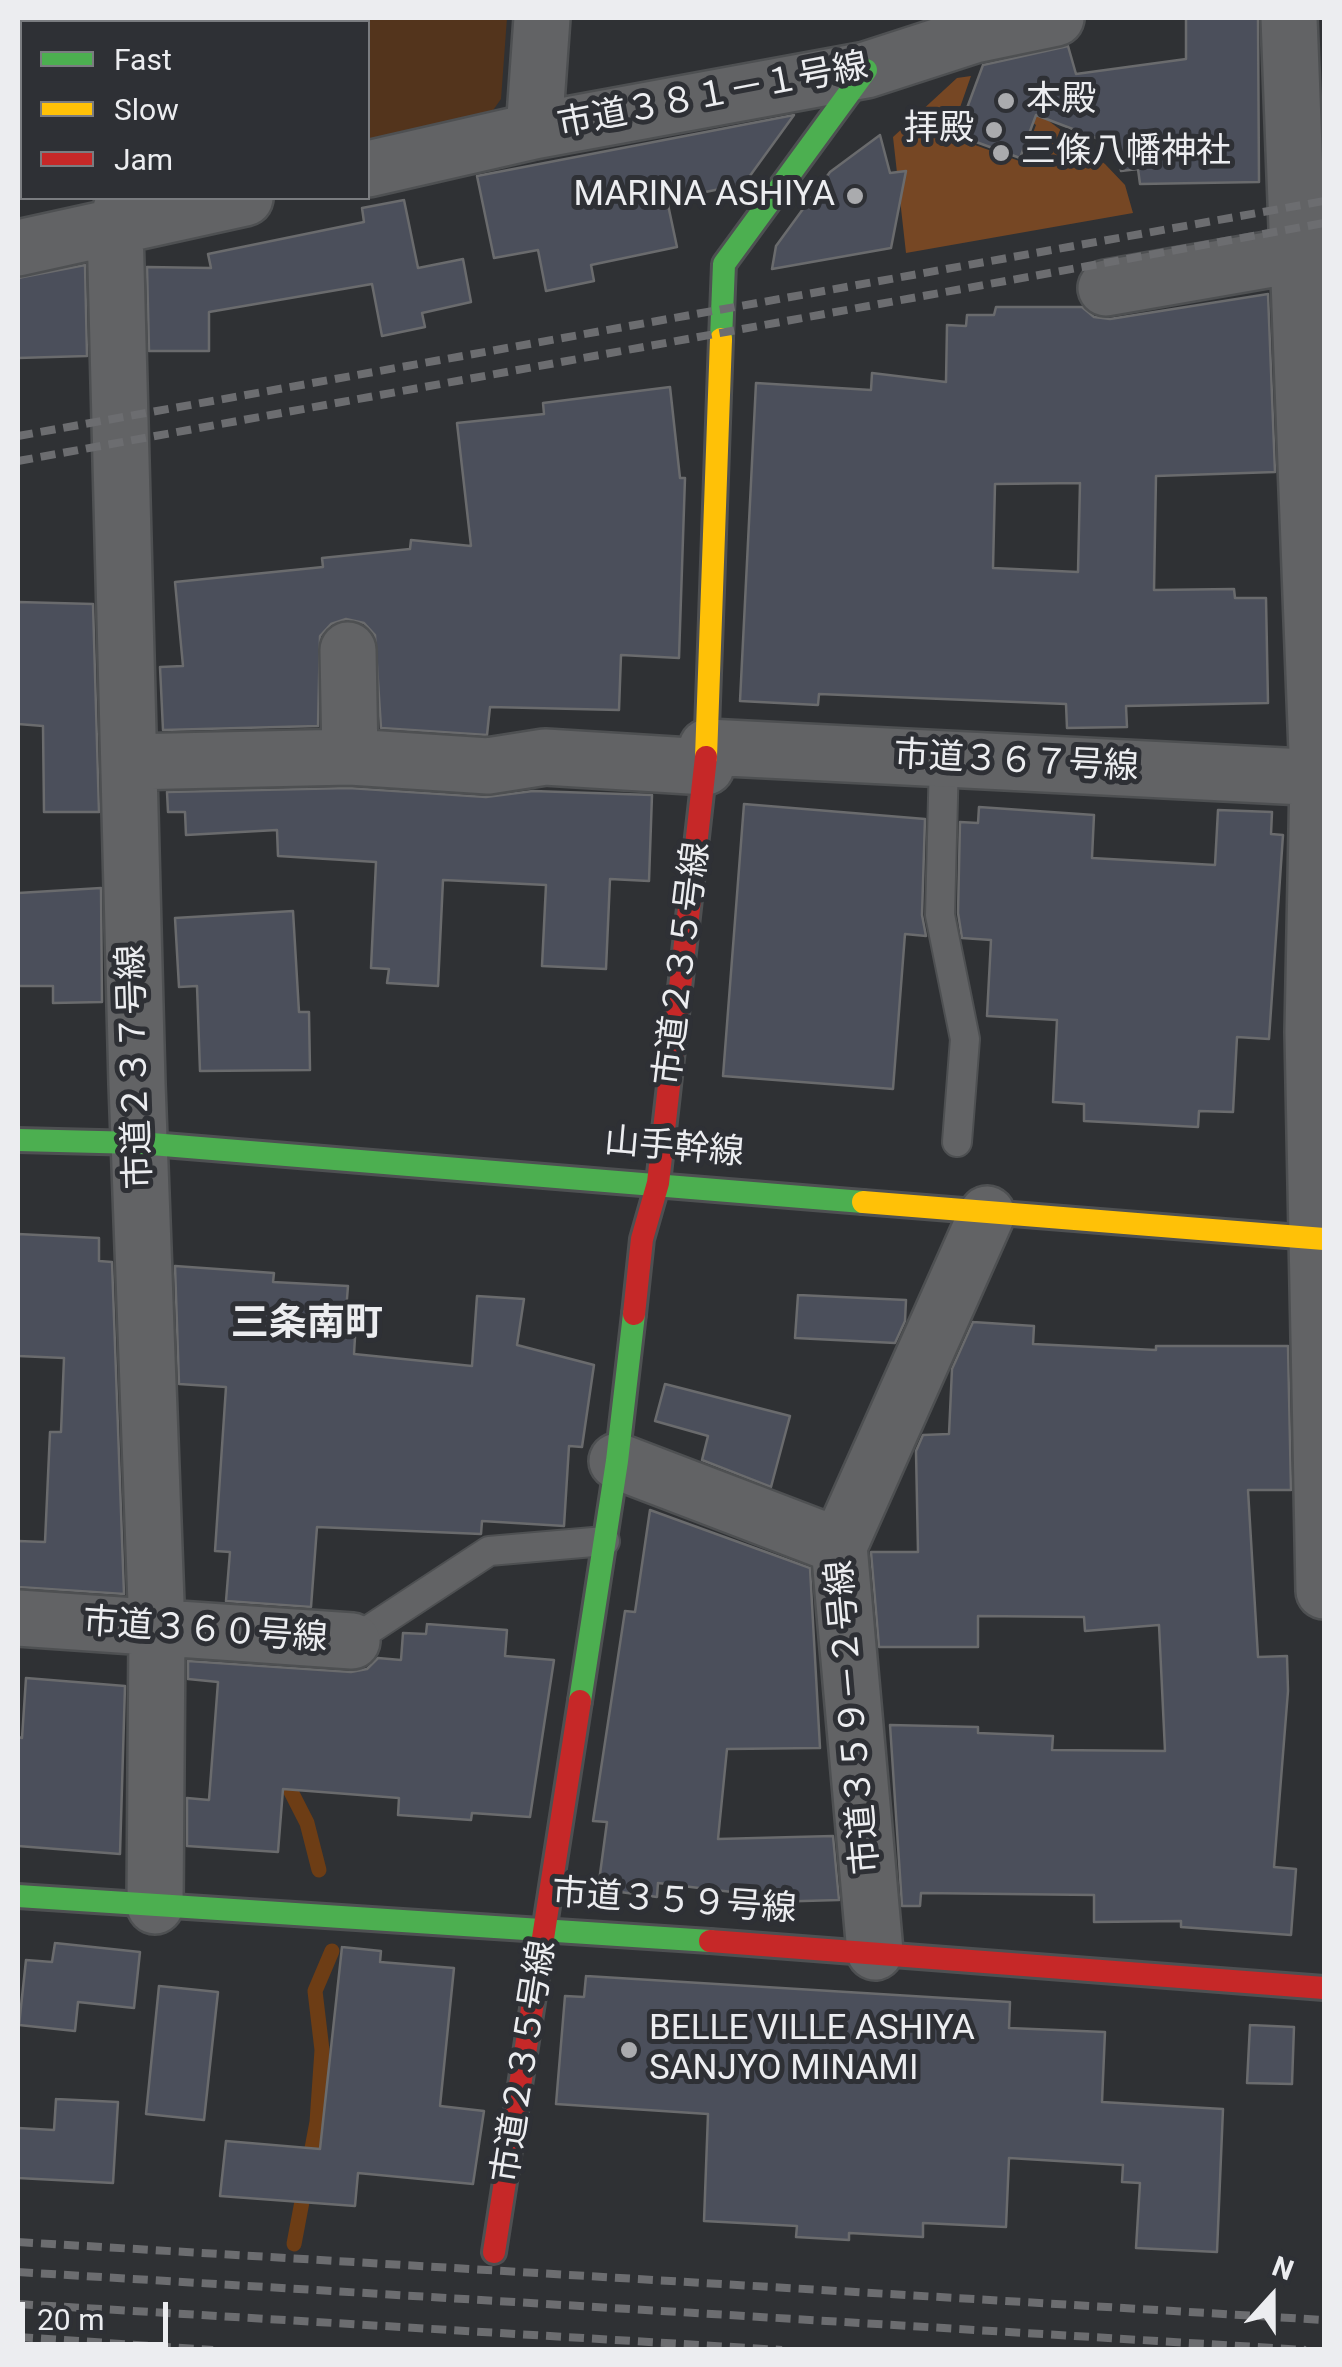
<!DOCTYPE html>
<html>
<head>
<meta charset="utf-8">
<style>
  body { margin:0 }
  #map { position:relative; width:1342px; height:2367px; overflow:hidden; background:#2f3134; font-family:Roboto,sans-serif }
  canvas { display:block }
  .frame { position:absolute; inset:0; border:20px solid #ecedf0; pointer-events:none }
  .legend { position:absolute; left:20px; top:20px; width:350px; height:180px; box-sizing:border-box; background:#2e3035; border:2px solid #7a7c80; margin:0; padding:12px 18px; list-style:none; font-size:30px; color:#ecedf0 }
  .legend li { display:flex; align-items:center; gap:20px; height:50px }
  .legend b { width:50px; border:2px solid #7a7c80 }
  .north { position:absolute; left:1222px; top:2247px; width:100px; height:100px; -webkit-text-stroke:8px #2e3035; paint-order:stroke; rotate:21deg; font-size:28px; font-weight:700; line-height:40px; text-align:center; color:#ecedf0 }
  .north::after { content:''; display:block; margin:auto; width:35px; height:45px; background:#ecedf0; clip-path:polygon(50% 0,100% 100%,50% 72%,0 100%) }
  .scale { position:absolute; left:20px; top:2302px; width:148px; height:45px; box-sizing:border-box; border:5px solid #ecedf0; border-top:0; padding-left:12px; font-size:30px; line-height:35px; white-space:nowrap; color:#ecedf0; -webkit-text-stroke:8px #2e3035; paint-order:stroke }
</style>
</head>
<body>
<div id="map">
<canvas width="1342" height="2367"></canvas>
<div class="frame"></div>
<ul class="legend">
<li><b style="height:12px;background:#4caf50"></b>Fast</li>
<li><b style="height:12px;background:#ffc107"></b>Slow</li>
<li><b style="height:12px;background:#c62828"></b>Jam</li>
</ul>
<div class="north">N</div>
<div class="scale">20 m</div>
</div>
<script>
const context = document.querySelector('canvas').getContext('2d');
context.lineJoin = 'round';
function paint(path, color) { context.fillStyle = color; context.fill(path, 'evenodd'); }
const poly = rows => new Path2D(rows.map(r => 'M' + r).join(''));
function strokePath(path, color, width, dash) { context.strokeStyle = color; context.lineWidth = width; context.lineCap = dash ? 'butt' : 'round'; context.setLineDash(dash || []); context.stroke(path); }
function label(font, color, halo, rows, align = 'center') {
  context.font = font + ' Roboto,"Noto Sans JP",sans-serif'; context.lineWidth = 10; context.setLineDash([]); context.textBaseline = 'middle'; context.strokeStyle = halo; context.fillStyle = color; for (const [text, x, y, turn = 0] of rows) {
    context.save(); context.translate(x, y); context.rotate((+turn || 0) * Math.PI / 180); context.textAlign = isNaN(turn) ? turn : align; if (halo) context.strokeText(text, 0, 0); context.fillText(text, 0, 0); context.restore();
  }
}
paint(poly([
  [129,18,507,18,501,99,486,120,368,148,368,22,129,22]
]), '#53341c');
paint(poly([
  [971,76,950,136,1022,162,1036,125,1024,116,1028,105,1105,164,1125,185,1133,213,906,253,893,137,957,78]
]), '#764724');
strokePath(poly([
  [282,1774,307,1823,319,1870],
  [294,2244,317,2122,322,2050,315,1991,332,1951]
]), '#6d3d15', 15);
const building = poly([
  [1186,18,1258,18,1259,182,1140,184,1138,169,1121,171,1117,146,1036,115,1020,158,957,135,983,65,1068,46,1076,74,1186,59,1186,18],
  [794,115,744,184,667,200,677,247,591,265,594,281,546,291,538,250,494,258,477,176,794,115],
  [880,135,890,173,906,171,891,248,772,269,776,246,830,172,880,135],
  [404,200,418,268,463,259,471,302,422,313,425,327,382,336,372,284,209,312,209,351,149,351,147,267,211,268,208,254,364,222,362,208,404,200],
  [85,265,87,356,18,358,18,278,85,265],
  [1268,294,1275,472,1156,476,1154,590,1234,589,1235,598,1266,598,1268,703,1126,706,1127,727,1067,728,1066,704,819,694,818,705,740,701,756,383,871,390,872,373,946,382,947,325,966,326,967,315,994,315,996,307,1082,307,1094,317,1110,319,1268,294],
  [1080,483,1078,572,993,568,995,484,1080,483],
  [670,387,680,478,685,478,679,658,621,655,619,710,490,707,487,735,381,728,375,635,364,623,346,619,331,624,320,636,318,726,163,730,160,667,183,666,175,582,323,567,322,558,410,549,411,540,471,546,457,423,544,414,543,403,670,387],
  [18,602,93,604,99,812,44,812,43,726,18,724,18,602],
  [349,788,486,797,533,791,652,795,649,881,610,879,606,969,542,966,546,885,443,880,438,986,387,983,389,969,371,968,376,862,278,856,277,830,186,835,185,812,168,812,167,792,349,788],
  [744,804,925,819,922,915,926,936,905,934,893,1089,723,1076,744,804],
  [979,807,1094,815,1092,858,1215,865,1218,810,1272,812,1271,834,1283,835,1269,1039,1237,1037,1233,1112,1199,1111,1198,1127,1084,1121,1084,1104,1053,1102,1057,1020,987,1016,991,940,962,938,958,913,960,822,978,823,979,807],
  [101,888,102,1002,53,1003,53,986,18,986,18,893,101,888],
  [293,911,299,1012,309,1012,310,1070,200,1071,197,986,179,987,175,918,293,911],
  [18,1234,99,1238,99,1261,112,1262,124,1594,18,1587,18,1541,45,1542,50,1432,61,1432,64,1358,18,1356,18,1234],
  [175,1266,274,1273,273,1282,348,1286,344,1336,355,1337,354,1354,472,1366,477,1296,524,1299,517,1345,594,1365,582,1447,569,1446,564,1526,482,1521,481,1534,317,1527,311,1607,226,1601,230,1552,215,1551,226,1387,179,1384,175,1266],
  [798,1295,906,1300,905,1321,895,1343,795,1338,798,1295],
  [973,1322,1034,1326,1033,1344,1156,1350,1156,1346,1288,1346,1291,1490,1248,1490,1258,1657,1287,1656,1288,1691,1274,1867,1296,1869,1291,1935,1181,1927,1181,1921,1094,1922,1094,1895,921,1893,920,1906,902,1906,890,1725,978,1727,978,1733,1053,1736,1052,1750,1165,1751,1159,1625,1085,1631,1084,1617,978,1616,978,1647,879,1647,871,1552,918,1552,916,1451,923,1435,949,1434,952,1369,973,1322],
  [665,1384,790,1416,771,1487,702,1460,708,1436,655,1421,665,1384],
  [650,1510,810,1568,820,1748,727,1749,718,1839,833,1836,839,1900,733,1903,732,1892,658,1883,657,1897,598,1889,607,1822,593,1821,625,1611,635,1612,650,1510],
  [427,1624,507,1630,505,1656,554,1660,530,1817,472,1813,471,1820,398,1815,399,1798,283,1789,278,1852,187,1846,187,1798,209,1800,218,1682,188,1679,188,1661,351,1672,367,1669,378,1658,401,1660,403,1633,426,1634,427,1624],
  [26,1678,125,1686,120,1854,18,1846,18,1737,22,1738,26,1678],
  [55,1943,140,1952,134,2008,78,2002,75,2031,19,2025,26,1960,52,1962,55,1943],
  [342,1947,381,1951,380,1962,454,1968,440,2106,484,2111,473,2184,358,2173,355,2206,220,2196,226,2141,320,2149,342,1947],
  [586,1976,1010,2002,1009,2028,1105,2032,1102,2102,1223,2109,1217,2252,1136,2248,1140,2183,1122,2182,1123,2165,1009,2158,1006,2227,923,2223,923,2237,849,2233,849,2240,796,2237,797,2226,704,2221,708,2114,556,2104,565,1996,584,1997,586,1976],
  [159,1986,218,1992,204,2120,146,2114,159,1986],
  [1250,2025,1294,2027,1292,2084,1247,2083,1250,2025],
  [56,2099,118,2102,113,2183,18,2178,18,2128,54,2130,56,2099]
]);
paint(building, '#4b4f5b');
strokePath(building, '#6a6b6d', 2.5);
const lane = poly([
  [944,759,940,915,965,1039,957,1142],
  [352,1641,489,1551,605,1541]
]);
const street = poly([
  [117,18,117,22],
  [1289,18,1318,778,1313,1032,1324,1591],
  [534,131,542,18],
  [368,169,534,131,866,70,974,35,1056,18],
  [125,198,115,227,137,1084,157,1630,155,1906],
  [18,248,245,198],
  [1106,288,1324,250],
  [348,650,350,757],
  [707,747,1324,778],
  [129,762,350,757,488,766,545,757,706,767],
  [617,1461,839,1546],
  [18,1618,352,1641],
  [875,1952,839,1546,987,1214]
]);
const fast = poly([
  [721,339,724,264,866,70],
  [18,1140,139,1143,863,1202],
  [580,1701,617,1461,634,1314],
  [18,1896,710,1941]
]);
const slow = poly([
  [706,757,721,339],
  [863,1202,1324,1239]
]);
const jam = poly([
  [634,1314,642,1239,658,1183,706,757],
  [710,1941,1324,1988],
  [494,2252,580,1701]
]);
strokePath(lane, '#4e5052', 32);
strokePath(street, '#4e5052', 60);
strokePath(fast, '#4e5052', 28);
strokePath(slow, '#4e5052', 28);
strokePath(jam, '#4e5052', 28);
strokePath(lane, '#626365', 28);
strokePath(street, '#626365', 55);
strokePath(fast, '#4caf50', 22);
strokePath(slow, '#ffc107', 22);
strokePath(jam, '#c62828', 22);
strokePath(poly([
  [18,436,1324,201],
  [18,461,1324,223],
  [18,2242,1324,2320],
  [18,2272,1306,2350],
  [18,2304,782,2350],
  [18,2337,213,2350]
]), '#6c6d70', 8, [15, 8]);
for (const [x, y, r, color] of [
  [1006,101,10,"#aaabae"],
  [994,130,10,"#aaabae"],
  [1001,153,10,"#aaabae"],
  [855,196,10,"#aaabae"],
  [629,2050,10,"#aaabae"]
]) { const dot = new Path2D(); dot.arc(x, y, r, 0, 2 * Math.PI); context.fillStyle = color; context.fill(dot); strokePath(dot, '#2e3035', 4); }
label('35px', '#ecedf0', '#2e3035', [
  ["市道３８１－１号線",713,97,-11],
  ["市道３６７号線",1016,763,3],
  ["市道２３５号線",684,964,-83],
  ["市道２３７号線",137,1067,-92],
  ["山手幹線",674,1149,5],
  ["市道３６０号線",205,1632,4],
  ["市道３５９－２号線",855,1717,-95],
  ["市道３５９号線",674,1903,4],
  ["市道２３５号線",526,2062,-81]
]);
label('35px', '#ecedf0', '#2e3035', [
  ["本殿",1026,101],
  ["拝殿",974,130,"right"],
  ["三條八幡神社",1021,153],
  ["MARINA ASHIYA",835,196,"right"],
  ["BELLE VILLE ASHIYA",649,2030],
  ["SANJYO MINAMI",649,2070]
], 'left');
label('bold 38px', '#ecedf0', '#2e3035', [
  ["三条南町",307,1325]
]);
</script>
</body>
</html>
